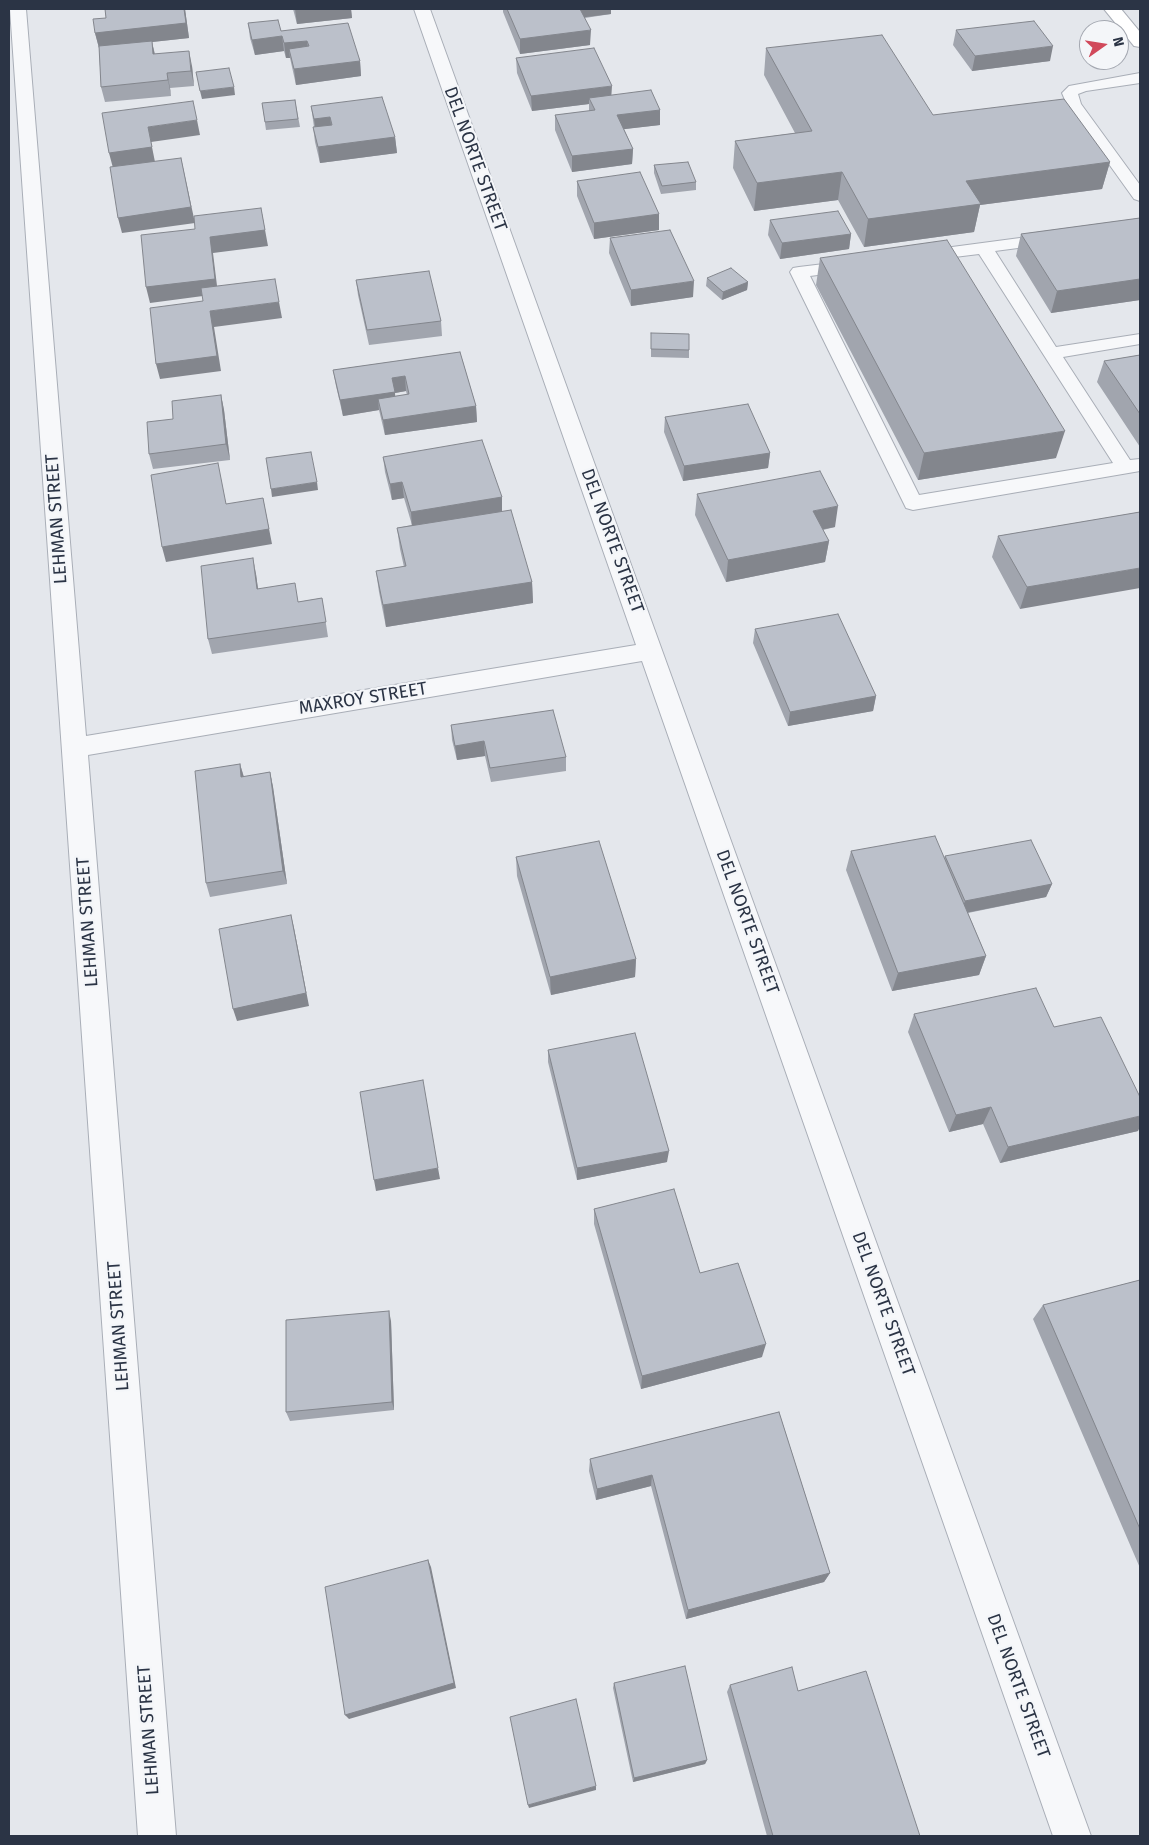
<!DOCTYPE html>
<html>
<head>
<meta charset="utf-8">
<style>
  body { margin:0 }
  #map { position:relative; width:1149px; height:1845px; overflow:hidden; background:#e4e7ec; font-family:"Fira Sans",sans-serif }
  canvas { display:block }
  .frame { position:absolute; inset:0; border:10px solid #2b3445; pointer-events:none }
  .north { position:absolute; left:1079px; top:20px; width:50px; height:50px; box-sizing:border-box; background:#f4f6f9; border:1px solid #a4a8b1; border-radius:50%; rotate:77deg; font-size:14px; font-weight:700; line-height:20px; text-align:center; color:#2b3445 }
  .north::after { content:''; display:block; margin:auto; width:18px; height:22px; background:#d1495b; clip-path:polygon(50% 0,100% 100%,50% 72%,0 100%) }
</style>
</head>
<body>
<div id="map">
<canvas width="1149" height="1845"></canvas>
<div class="frame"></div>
<div class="north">N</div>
</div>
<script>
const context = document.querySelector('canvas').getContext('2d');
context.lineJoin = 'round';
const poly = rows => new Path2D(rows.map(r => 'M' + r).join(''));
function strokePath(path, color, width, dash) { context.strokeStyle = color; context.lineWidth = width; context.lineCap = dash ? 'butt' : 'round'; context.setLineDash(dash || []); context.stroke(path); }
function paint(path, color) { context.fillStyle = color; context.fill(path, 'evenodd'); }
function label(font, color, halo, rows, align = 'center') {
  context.font = font + ' "Fira Sans",sans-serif'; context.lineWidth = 4.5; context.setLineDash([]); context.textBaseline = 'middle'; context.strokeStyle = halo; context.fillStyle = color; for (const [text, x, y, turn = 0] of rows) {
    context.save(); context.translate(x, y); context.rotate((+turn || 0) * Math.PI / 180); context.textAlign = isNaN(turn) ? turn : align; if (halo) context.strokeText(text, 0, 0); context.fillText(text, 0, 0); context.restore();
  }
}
const lane = poly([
  [1140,73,1140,83,1086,91,1078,94,1081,104,1140,185,1140,201,1134,199,1068,107,1062,93,1069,86,1140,73],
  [1050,234,1056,235,1058,239,1056,243,995,251,1056,347,1140,334,1140,344,1063,357,1130,460,1140,459,1140,471,913,510,906,508,790,272,793,268,799,267,849,261,855,262,858,266,855,270,849,271,810,276,919,495,1113,463,979,254,922,261,916,260,913,256,916,252,922,251,1050,234]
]);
const street = poly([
  [10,9,26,9,86,736,636,645,414,9,430,9,1091,1836,1053,1836,642,661,88,755,176,1836,138,1836,10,9]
]);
const secondary = poly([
  [1104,9,1121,9,1140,32,1140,47,1134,46,1104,9]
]);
strokePath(lane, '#a9aeb7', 2);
strokePath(street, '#a9aeb7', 2);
strokePath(secondary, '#a9aeb7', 2);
paint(lane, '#f7f8fa');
paint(street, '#f7f8fa');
paint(secondary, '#fff');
paint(poly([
  [105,9,185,9,189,38,152,42,155,54,192,66,194,86,170,88,171,96,105,102,101,87,99,48,95,33,106,18],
  [293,9,351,9,352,18,297,24],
  [503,9,611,9,611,14,585,18,590,45,520,54,503,12],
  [248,23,281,31,360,61,361,76,296,85,290,58,286,58,284,51,255,55,250,38],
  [956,30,1050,61,972,71,953,45],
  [766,48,933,115,1110,162,1102,189,980,205,974,232,864,247,838,200,754,211,733,168,735,141,795,133,764,75],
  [516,58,611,95,660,110,660,125,624,129,633,149,632,164,572,172,555,130,555,115,589,111,589,104,532,111,517,73],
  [295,100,300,127,266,130,262,103],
  [311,106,395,137,397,153,320,163,315,142,313,127,314,127],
  [654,165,696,182,696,190,661,194,654,173],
  [577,181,659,214,659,230,594,239,577,196],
  [1140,218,1140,300,1051,313,1016,256,1021,234],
  [770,220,851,234,849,249,780,259,768,235],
  [610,238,693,297,631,306,609,253],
  [820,258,1056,458,918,480,816,285],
  [707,278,748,282,747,290,722,300,706,286],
  [356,280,441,321,442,336,369,345,358,295],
  [651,333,689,350,689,358,651,357],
  [460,352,476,406,477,422,385,435,379,410,343,416,336,386,333,370],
  [406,391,407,395,395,396,395,393],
  [1140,355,1140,447,1097,382,1104,361],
  [221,395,224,410,230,460,153,469,149,454,173,419],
  [665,417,770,453,768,468,683,481,664,432],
  [383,457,502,497,502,511,532,582,533,603,386,627,379,592,376,571,404,567,400,549,397,528,412,525,404,498,392,500,385,472],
  [697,494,835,527,823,530,829,541,825,562,726,582,695,515],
  [1140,512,1020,609,992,557,998,536],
  [256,574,258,589,298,602,322,598,328,637,212,654,208,639],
  [755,629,876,696,873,711,788,726,753,643],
  [451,725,566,757,566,771,491,782,485,756,457,760,452,740],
  [240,764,244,777,270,772,273,787,287,884,210,897,206,883],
  [851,851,944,858,945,856,1052,884,1046,897,968,913,986,956,979,975,892,991,846,870],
  [516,857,636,959,635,977,551,995,517,876],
  [914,1014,1054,1027,1138,1131,1000,1163,983,1124,949,1132,908,1032],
  [548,1050,667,1162,577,1180,548,1062],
  [594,1209,700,1273,762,1357,641,1389,594,1224],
  [1140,1280,1140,1568,1033,1319,1043,1305],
  [391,1321,394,1410,290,1421,286,1412],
  [779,1412,830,1573,824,1582,686,1619,651,1486,596,1500,589,1471,590,1459],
  [614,1683,707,1760,705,1764,633,1782,613,1688],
  [730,1685,920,1836,767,1836,727,1692]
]), '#a1a5ae');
paint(poly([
  [185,9,189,38,152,42,155,56,153,54,152,42,99,48,95,33],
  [295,9,351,9,352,18,297,24],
  [578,9,611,9,611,14,578,18],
  [591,30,590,45,520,54,520,39],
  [282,36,284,51,255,55,252,40],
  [307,41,309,56,289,49,290,58,286,58,284,43],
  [1053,46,1050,61,972,71,975,56],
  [189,51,192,66,194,86,191,71],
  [360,61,361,76,296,85,294,69],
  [167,73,170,88,171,96,168,80],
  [612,86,611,101,589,98,589,104,532,111,531,96],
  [234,87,235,95,202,99,200,91],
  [660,110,660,125,617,130,617,115],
  [330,117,332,132,316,134,314,119],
  [197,120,200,135,151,142,155,162,113,168,109,153,148,127],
  [395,137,397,153,320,163,318,147],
  [633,149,632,164,572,172,572,156],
  [181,158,195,223,122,233,118,218],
  [1110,162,1102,189,980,205,974,232,864,247,868,219,966,181],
  [842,172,838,200,754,211,757,183],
  [261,208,268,246,213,253,218,294,150,303,146,287,210,237],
  [659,214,659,230,594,239,594,223],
  [851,234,849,249,780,259,782,243],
  [1140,279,1140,300,1051,313,1057,291],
  [694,281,693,297,631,306,631,290],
  [748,282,747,290,722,300,723,292],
  [279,302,282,318,214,327,221,371,160,379,156,364,210,311],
  [405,376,406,391,395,393,396,408,378,399,379,410,343,416,340,400,392,378],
  [221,395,224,410,230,460,226,444],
  [476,406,477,422,385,435,383,420],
  [1065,431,1056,458,918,480,924,453],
  [770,453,768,468,683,481,684,466],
  [317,482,318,490,272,497,271,489],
  [402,482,404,498,392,500,390,484],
  [502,497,502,512,412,528,411,512],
  [263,498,272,544,166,562,162,547],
  [838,506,835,527,809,532,813,511],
  [829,541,825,562,726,582,728,560],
  [253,558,256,574,260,604,257,589],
  [1140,568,1140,588,1020,609,1027,587],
  [532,582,533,603,386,627,383,605],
  [876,696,873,711,788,726,790,712],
  [484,741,485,756,457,760,455,746],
  [240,764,244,778,241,777],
  [270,772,273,787,287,884,283,871],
  [1052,884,1046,897,960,914,965,901],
  [291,915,294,928,309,1006,237,1021,233,1009],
  [986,956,979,975,892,991,898,973],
  [636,959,635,977,551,995,550,977],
  [991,1107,983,1124,949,1132,956,1115],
  [1140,1116,1140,1127,1138,1131,1000,1163,1008,1147],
  [669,1151,667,1162,577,1180,577,1168],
  [438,1168,440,1179,376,1191,374,1180],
  [389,1311,391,1321,394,1410,392,1402],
  [766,1344,762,1357,641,1389,642,1376],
  [652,1475,651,1486,596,1500,597,1489],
  [428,1560,431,1567,456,1688,349,1719,345,1715],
  [830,1573,824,1582,686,1619,688,1610],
  [707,1760,705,1764,633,1782,634,1778],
  [596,1786,596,1790,529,1808,528,1805]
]), '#83868d');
const building = poly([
  [105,9,184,9,186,23,95,33,93,19,106,18,105,9],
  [507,9,580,9,591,30,520,39,507,9],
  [278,20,281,31,348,23,360,61,294,69,289,49,309,46,307,41,284,43,282,36,252,40,248,23,278,20],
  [1034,21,1053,46,975,56,956,30,1034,21],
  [882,35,933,115,1064,99,1110,162,966,181,981,204,868,219,842,172,757,183,735,141,812,131,766,48,882,35],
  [152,41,153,54,189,51,191,71,167,73,168,80,101,87,99,46,152,41],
  [594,48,612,86,531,96,516,58,594,48],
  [229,68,234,87,200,91,196,72,229,68],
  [651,90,660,110,617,115,633,149,572,156,555,115,595,110,589,98,651,90],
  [382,97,395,137,318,147,313,127,332,125,330,117,314,119,311,106,382,97],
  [295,100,298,119,265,122,262,103,295,100],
  [193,101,197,120,148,127,152,147,109,153,102,113,193,101],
  [181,158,191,207,118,218,110,167,181,158],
  [688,162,696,182,662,186,654,165,688,162],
  [640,172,659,214,594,223,577,181,640,172],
  [261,208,265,230,210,237,215,279,146,287,141,235,195,229,194,216,261,208],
  [838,211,851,234,782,243,770,220,838,211],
  [1140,218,1140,279,1057,291,1021,234,1140,218],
  [670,230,694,281,631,290,610,238,670,230],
  [947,240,1065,431,924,453,820,258,947,240],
  [731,268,748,282,723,292,707,278,731,268],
  [429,271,441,321,367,330,356,280,429,271],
  [275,279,279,302,210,311,217,356,156,364,150,308,203,301,201,288,275,279],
  [651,333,689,334,689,350,651,349,651,333],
  [460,352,476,406,383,420,378,399,409,394,405,376,392,378,395,392,340,400,333,370,460,352],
  [1140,355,1140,414,1104,361,1140,355],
  [221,395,226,444,149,454,147,422,173,419,172,401,221,395],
  [748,404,770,453,684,466,665,417,748,404],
  [482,440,502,497,411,512,402,482,390,484,383,457,482,440],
  [311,452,317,482,271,489,266,458,311,452],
  [218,463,226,504,263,498,269,529,162,547,151,475,218,463],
  [820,471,838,506,813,511,829,541,728,560,697,494,820,471],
  [511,510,532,582,383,605,376,571,406,566,397,528,511,510],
  [1140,512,1140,568,1027,587,998,536,1140,512],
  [253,558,257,589,295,583,298,602,322,598,326,622,208,639,201,566,253,558],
  [838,614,876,696,790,712,755,629,838,614],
  [553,710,566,757,490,768,484,741,455,746,451,725,553,710],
  [240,764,241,777,270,772,283,871,206,883,195,771,240,764],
  [935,836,986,956,898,973,851,851,935,836],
  [1031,840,1052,884,965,901,945,856,1031,840],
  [599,841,636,959,550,977,516,857,599,841],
  [291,915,306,993,233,1009,219,929,291,915],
  [1036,988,1054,1027,1101,1017,1140,1097,1140,1116,1008,1147,991,1107,956,1115,914,1014,1036,988],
  [635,1033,669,1151,577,1168,548,1050,635,1033],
  [423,1080,438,1168,374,1180,360,1092,423,1080],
  [674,1189,700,1273,738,1263,766,1344,642,1376,594,1209,674,1189],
  [1140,1280,1140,1529,1043,1305,1140,1280],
  [389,1311,392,1402,286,1412,286,1320,389,1311],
  [779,1412,830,1573,688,1610,652,1475,597,1489,590,1459,779,1412],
  [428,1560,454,1683,345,1715,325,1587,428,1560],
  [685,1666,707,1760,634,1778,614,1683,685,1666],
  [792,1667,798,1691,866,1671,920,1836,773,1836,730,1685,792,1667],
  [576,1699,596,1786,528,1805,510,1717,576,1699]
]);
paint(building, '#bbc0ca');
strokePath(building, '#83868d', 1);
label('18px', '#2b3445', '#f4f6f9', [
  ["DEL NORTE STREET",475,159,70],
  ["LEHMAN STREET",57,519,-94],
  ["DEL NORTE STREET",612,541,70],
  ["MAXROY STREET",363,699,-9],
  ["LEHMAN STREET",88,922,-94],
  ["DEL NORTE STREET",747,922,70],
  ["DEL NORTE STREET",883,1304,70],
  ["LEHMAN STREET",119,1326,-94],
  ["DEL NORTE STREET",1018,1686,70],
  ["LEHMAN STREET",149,1730,-94]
]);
</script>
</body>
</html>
